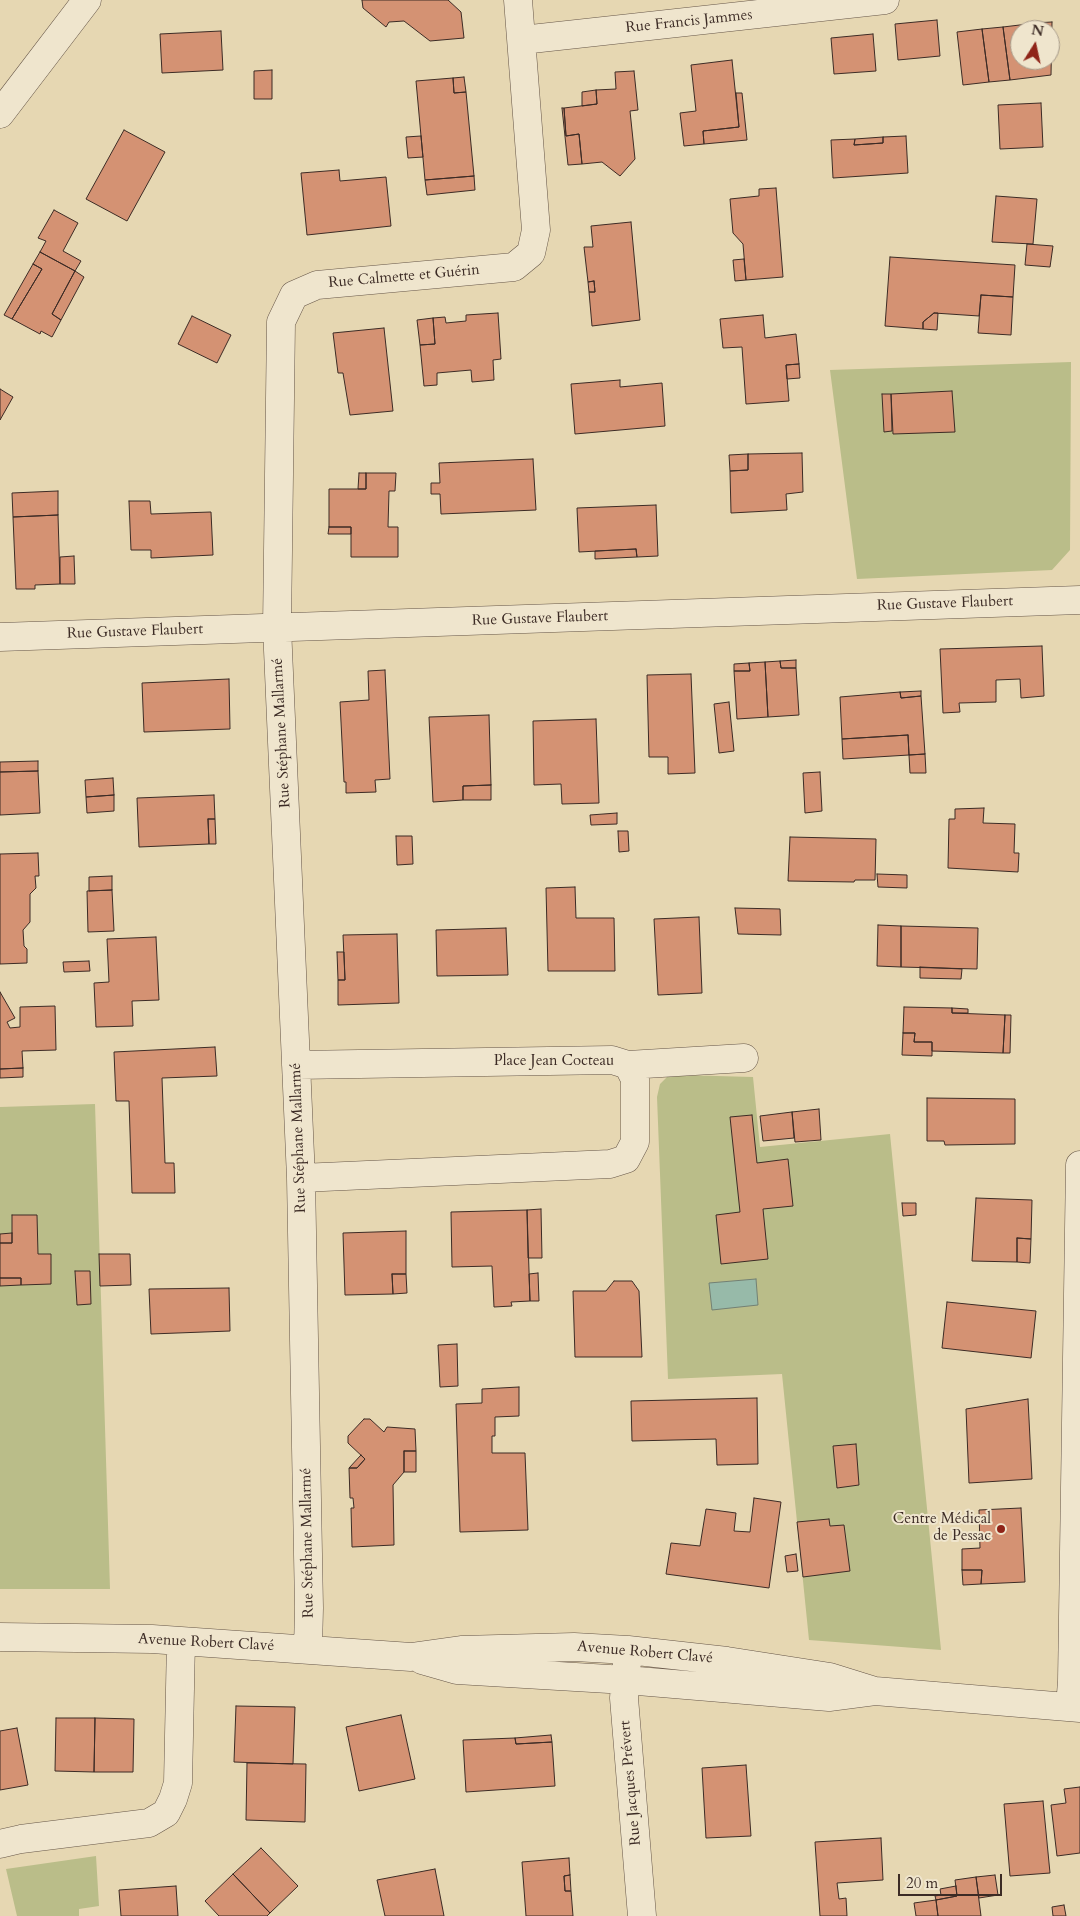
<!DOCTYPE html>
<html>
<head>
<meta charset="utf-8">
<style>
  body { margin:0 }
  #map { position:relative; width:1080px; height:1916px; overflow:hidden; background:#e6d7b2; font-family:Cardo,serif }
  canvas { display:block }
  .north { position:absolute; left:1010px; top:20px; width:50px; height:50px; box-sizing:border-box; background:#efe5cd; border:1px solid #a79b8a; border-radius:50%; rotate:10deg; font-size:14px; font-weight:700; line-height:20px; text-align:center; color:#3c2b25 }
  .north::after { content:''; display:block; margin:auto; width:18px; height:22px; background:#8f2418; clip-path:polygon(50% 0,100% 100%,50% 72%,0 100%) }
  .scale { position:absolute; left:898px; top:1874px; width:104px; height:22px; box-sizing:border-box; border:2px solid #3c2b25; border-top:0; padding-left:6px; font-size:15px; line-height:18px; white-space:nowrap; color:#3c2b25; -webkit-text-stroke:4px #efe5cd; paint-order:stroke }
</style>
</head>
<body>
<div id="map">
<canvas width="1080" height="1916"></canvas>
<div class="north">N</div>
<div class="scale">20 m</div>
</div>
<script>
const context = document.querySelector('canvas').getContext('2d');
context.lineJoin = 'round';
function paint(path, color) { context.fillStyle = color; context.fill(path, 'evenodd'); }
const poly = rows => new Path2D(rows.map(r => 'M' + r).join(''));
function strokePath(path, color, width, dash) { context.strokeStyle = color; context.lineWidth = width; context.lineCap = dash ? 'butt' : 'round'; context.setLineDash(dash || []); context.stroke(path); }
function label(font, color, halo, rows, align = 'center') {
  context.font = font + ' Cardo,serif'; context.lineWidth = 4; context.setLineDash([]); context.textBaseline = 'middle'; context.strokeStyle = halo; context.fillStyle = color; for (const [text, x, y, turn = 0] of rows) {
    context.save(); context.translate(x, y); context.rotate((+turn || 0) * Math.PI / 180); context.textAlign = isNaN(turn) ? turn : align; if (halo) context.strokeText(text, 0, 0); context.fillText(text, 0, 0); context.restore();
  }
}
paint(poly([
  [1071,362,1070,550,1052,570,857,579,830,370],
  [679,1075,753,1077,760,1147,890,1134,941,1650,809,1640,782,1374,668,1379,657,1097,660,1084,667,1077],
  [95,1104,110,1589,0,1589,0,1107],
  [96,1856,99,1906,79,1909,79,1916,17,1916,6,1869]
]), '#babd89');
const water = poly([
  [756,1279,758,1305,712,1310,709,1283,756,1279]
]);
paint(water, '#97baa9');
strokePath(water, '#738174', 1);
const building = poly([
  [362,0,448,0,461,12,464,38,430,41,404,21,389,22,386,27,363,8,362,0],
  [937,20,940,56,898,60,895,24,937,20],
  [1052,22,1051,75,1010,80,1003,27,1028,24,1028,30,1035,29,1034,23,1052,22],
  [1020,30,1050,30,1050,60,1020,60,1020,30],
  [1003,27,1010,80,989,82,982,29,1003,27],
  [982,29,989,82,963,85,957,32,982,29],
  [221,31,223,70,162,73,160,34,221,31],
  [873,34,876,71,834,74,831,38,873,34],
  [732,60,739,127,703,131,704,144,684,146,680,113,696,111,691,65,732,60],
  [272,70,272,99,254,99,254,71,272,70],
  [634,71,638,110,630,111,635,159,620,176,602,162,582,164,579,134,566,136,564,108,597,104,596,90,616,89,615,72,634,71],
  [464,77,466,92,454,93,453,78,464,77],
  [453,78,454,93,466,92,474,176,425,180,416,81,453,78],
  [596,90,597,104,582,106,582,92,596,90],
  [736,93,742,93,747,140,704,144,703,131,739,127,736,93],
  [1041,103,1043,147,1000,149,998,105,1041,103],
  [562,108,564,108,566,136,579,134,582,164,568,165,562,108],
  [124,130,165,152,127,221,86,199,124,130],
  [421,136,423,157,408,158,406,137,421,136],
  [906,136,908,173,833,178,831,140,855,139,854,145,883,143,883,137,906,136],
  [883,137,883,143,854,145,855,139,883,137],
  [339,170,340,181,386,177,391,226,307,235,301,173,339,170],
  [474,176,475,190,427,195,425,180,474,176],
  [776,188,783,277,746,280,743,244,733,233,730,199,759,196,759,189,776,188],
  [996,196,1037,199,1033,244,992,242,996,196],
  [54,210,78,223,63,251,81,261,75,271,40,252,46,241,38,238,54,210],
  [631,222,640,320,592,326,589,292,595,292,594,281,588,282,584,247,593,247,591,226,631,222],
  [1027,244,1053,246,1050,267,1025,265,1027,244],
  [40,252,75,271,52,314,61,320,52,337,41,331,40,334,12,319,42,269,33,264,40,252],
  [890,257,1015,265,1013,297,981,295,979,316,934,313,923,322,923,329,885,326,890,257],
  [744,259,746,280,735,281,733,260,744,259],
  [33,264,42,269,12,319,4,315,33,264],
  [75,271,84,277,61,320,52,314,75,271],
  [594,281,595,292,589,292,588,282,594,281],
  [981,295,1013,297,1011,335,978,333,981,295],
  [498,313,501,359,493,360,494,380,472,382,471,370,437,373,437,385,424,386,420,345,435,344,433,318,445,317,446,323,466,321,466,315,498,313],
  [934,313,938,313,937,330,923,329,923,322,934,313],
  [763,315,765,338,796,334,799,364,786,365,789,401,746,404,742,347,723,348,720,319,763,315],
  [192,316,231,335,217,363,178,344,192,316],
  [433,318,435,344,420,345,417,320,433,318],
  [384,328,393,411,350,415,343,373,338,373,333,333,384,328],
  [799,364,800,378,787,379,786,365,799,364],
  [620,380,620,387,662,383,665,426,575,434,571,384,620,380],
  [0,389,13,397,0,420,0,389],
  [952,391,955,432,893,434,891,394,952,391],
  [882,394,891,394,892,431,884,432,882,394],
  [802,453,803,492,786,494,787,510,731,513,730,471,748,470,748,454,802,453],
  [748,454,748,470,730,471,729,455,748,454],
  [533,459,536,510,441,514,440,494,431,494,431,483,440,483,439,463,533,459],
  [359,473,366,473,366,489,358,489,359,473],
  [366,473,396,473,395,491,389,491,388,527,398,527,398,557,351,557,351,527,329,527,329,489,366,489,366,473],
  [58,491,58,515,13,517,12,493,58,491],
  [129,501,150,501,151,514,211,512,213,555,151,558,151,550,131,550,129,501],
  [656,505,658,556,637,557,636,549,579,552,577,508,656,505],
  [58,515,60,584,35,585,35,589,16,589,13,517,58,515],
  [329,527,351,527,351,534,328,534,329,527],
  [636,549,637,557,595,559,595,551,636,549],
  [74,556,75,584,60,584,60,557,74,556],
  [1042,646,1044,696,1021,698,1020,679,996,680,996,702,959,703,960,712,943,713,940,649,1042,646],
  [796,660,796,668,781,668,780,661,796,660],
  [780,661,781,668,796,668,799,715,768,717,765,662,780,661],
  [765,662,768,717,737,719,734,671,750,671,749,663,765,662],
  [749,663,750,671,734,671,734,664,749,663],
  [385,670,390,779,375,780,376,792,346,793,346,782,344,782,340,702,369,700,368,671,385,670],
  [691,674,695,773,668,774,668,757,649,757,647,675,691,674],
  [229,679,230,729,144,732,142,683,229,679],
  [921,691,921,696,901,698,900,692,921,691],
  [900,692,901,698,921,696,925,754,909,755,908,735,842,739,840,697,900,692],
  [729,702,734,751,719,753,714,704,729,702],
  [489,715,491,785,463,786,463,800,433,802,429,717,489,715],
  [596,719,599,803,562,804,561,784,534,785,533,721,596,719],
  [908,735,909,755,843,759,842,739,908,735],
  [925,754,926,773,910,773,909,755,925,754],
  [38,761,38,771,0,772,0,762,38,761],
  [38,771,40,813,0,815,0,772,38,771],
  [820,772,822,811,805,813,803,773,820,772],
  [113,778,114,795,86,797,85,780,113,778],
  [491,785,491,800,463,800,463,786,491,785],
  [114,795,114,811,87,813,86,797,114,795],
  [214,795,215,819,208,819,209,844,139,847,137,798,214,795],
  [984,808,983,823,1015,824,1014,853,1019,853,1018,872,948,868,949,819,955,819,955,809,984,808],
  [617,813,617,824,591,825,590,815,617,813],
  [208,819,215,819,216,844,209,844,208,819],
  [618,831,628,831,629,851,619,852,618,831],
  [396,836,412,836,413,864,397,865,396,836],
  [790,837,876,839,875,880,855,880,854,882,788,881,790,837],
  [38,853,39,876,35,876,36,888,30,894,30,922,23,930,24,946,27,949,27,963,0,964,0,854,38,853],
  [877,874,907,875,907,888,878,887,877,874],
  [112,876,112,890,89,891,89,877,112,876],
  [575,887,576,918,614,918,615,971,548,971,546,888,575,887],
  [112,890,114,931,88,932,87,891,112,890],
  [735,908,780,909,781,935,738,934,735,908],
  [699,917,702,993,658,995,654,919,699,917],
  [878,925,901,926,901,967,877,966,878,925],
  [901,926,978,928,977,969,901,967,901,926],
  [506,928,508,975,437,976,436,930,506,928],
  [397,934,399,1003,338,1005,338,980,345,980,343,935,397,934],
  [156,937,159,1000,132,1001,133,1026,96,1027,94,983,109,982,107,939,156,937],
  [337,952,344,952,345,980,338,980,337,952],
  [89,961,90,971,64,972,63,962,89,961],
  [920,967,962,969,961,979,920,978,920,967],
  [0,992,15,1018,7,1022,10,1028,20,1027,20,1007,55,1006,56,1050,22,1051,23,1068,0,1069,0,992],
  [904,1007,952,1008,952,1013,1005,1015,1003,1053,932,1051,932,1042,914,1042,915,1033,903,1033,904,1007],
  [952,1008,968,1009,968,1013,952,1013,952,1008],
  [1005,1015,1011,1015,1010,1053,1003,1053,1005,1015],
  [903,1033,915,1033,914,1042,932,1042,932,1056,902,1055,903,1033],
  [215,1047,217,1076,162,1078,165,1163,174,1163,175,1193,132,1193,129,1101,116,1101,114,1052,215,1047],
  [23,1068,23,1077,0,1078,0,1069,23,1068],
  [927,1098,1015,1099,1015,1144,945,1145,944,1141,927,1141,927,1098],
  [819,1109,821,1140,795,1142,792,1112,819,1109],
  [792,1112,794,1138,763,1141,760,1116,792,1112],
  [752,1115,757,1163,788,1159,793,1206,763,1209,768,1259,721,1264,716,1215,740,1212,730,1117,752,1115],
  [976,1198,1032,1200,1031,1239,1017,1238,1017,1262,972,1261,976,1198],
  [902,1203,916,1203,916,1215,903,1216,902,1203],
  [541,1209,542,1258,528,1258,527,1210,541,1209],
  [527,1210,530,1301,511,1302,512,1306,494,1307,492,1266,452,1267,451,1212,527,1210],
  [12,1215,37,1215,38,1254,51,1254,51,1284,21,1285,21,1278,0,1278,0,1243,12,1243,12,1215],
  [406,1231,406,1274,392,1274,393,1294,345,1295,343,1233,406,1231],
  [12,1233,12,1243,0,1243,0,1234,12,1233],
  [1017,1238,1031,1239,1030,1263,1017,1262,1017,1238],
  [99,1254,130,1254,131,1285,100,1286,99,1254],
  [75,1271,90,1271,91,1304,77,1305,75,1271],
  [538,1273,539,1301,530,1301,529,1274,538,1273],
  [392,1274,406,1274,407,1293,393,1294,392,1274],
  [0,1278,21,1278,21,1285,0,1286,0,1278],
  [614,1281,632,1281,639,1291,642,1357,575,1357,573,1291,606,1291,614,1281],
  [229,1288,230,1331,151,1334,149,1289,229,1288],
  [947,1302,1036,1311,1031,1358,942,1348,947,1302],
  [457,1344,458,1386,440,1387,438,1345,457,1344],
  [519,1387,519,1416,495,1417,495,1436,492,1436,492,1453,525,1453,528,1530,460,1532,456,1404,482,1403,482,1389,519,1387],
  [757,1398,758,1464,717,1465,716,1439,632,1441,631,1401,757,1398],
  [1028,1399,1032,1479,969,1483,966,1409,1028,1399],
  [364,1419,370,1419,384,1432,387,1427,415,1429,416,1451,404,1451,404,1472,393,1485,394,1545,352,1547,351,1508,354,1508,353,1498,350,1498,349,1468,357,1468,365,1459,348,1443,348,1436,364,1419],
  [856,1444,859,1485,837,1488,833,1446,856,1444],
  [404,1451,416,1451,416,1472,404,1472,404,1451],
  [361,1455,365,1459,357,1468,349,1468,361,1455],
  [754,1498,781,1502,769,1588,666,1574,671,1543,700,1546,706,1509,736,1513,734,1531,750,1532,754,1498],
  [1021,1508,1025,1582,981,1584,982,1570,962,1570,962,1549,980,1548,979,1510,1021,1508],
  [829,1519,830,1526,844,1525,850,1571,803,1577,797,1522,829,1519],
  [796,1554,798,1571,787,1572,785,1556,796,1554],
  [962,1570,982,1570,981,1584,963,1585,962,1570],
  [236,1706,295,1707,293,1764,234,1762,236,1706],
  [401,1715,415,1779,359,1791,346,1727,401,1715],
  [56,1718,95,1718,94,1772,55,1771,56,1718],
  [95,1718,134,1719,133,1772,94,1772,95,1718],
  [17,1728,28,1785,0,1790,0,1731,17,1728],
  [551,1735,552,1742,516,1744,515,1738,551,1735],
  [515,1738,516,1744,552,1742,555,1786,466,1792,463,1740,515,1738],
  [247,1763,306,1764,305,1822,246,1820,247,1763],
  [746,1765,751,1836,706,1838,702,1768,746,1765],
  [1080,1787,1080,1853,1057,1856,1051,1805,1066,1803,1064,1789,1080,1787],
  [1043,1801,1050,1873,1010,1876,1004,1804,1043,1801],
  [881,1838,883,1880,837,1883,839,1899,846,1898,847,1916,820,1916,815,1842,881,1838],
  [261,1848,298,1886,270,1913,233,1874,261,1848],
  [569,1858,570,1875,564,1876,565,1891,571,1891,573,1916,526,1916,522,1862,569,1858],
  [435,1869,444,1916,385,1916,377,1880,435,1869],
  [233,1874,270,1913,267,1916,219,1916,205,1901,233,1874],
  [570,1875,571,1891,565,1891,564,1876,570,1875],
  [995,1875,998,1895,979,1898,976,1877,995,1875],
  [976,1877,981,1916,938,1916,936,1900,957,1896,955,1880,976,1877],
  [176,1886,178,1916,121,1916,119,1890,176,1886],
  [956,1886,957,1896,936,1900,935,1896,941,1895,940,1889,956,1886],
  [936,1900,938,1916,916,1916,914,1903,936,1900],
  [1064,1905,1066,1916,1053,1916,1052,1907,1064,1905]
]);
paint(building, '#d49273');
strokePath(building, '#3c2b25', 1);
const minor = poly([
  [522,40,885,0],
  [0,114,87,0],
  [0,637,1080,600],
  [296,1065,612,1060,628,1065,635,1079,635,1142,626,1159,610,1164,301,1178],
  [628,1065,744,1058],
  [0,1637,152,1639,411,1657,461,1650,574,1647,628,1650,727,1661,830,1677,875,1691],
  [308,1649,309,1608,301,1178,277,627,281,322,294,295,317,285,514,267,531,253,536,230,518,0],
  [422,1660,457,1670,626,1680,829,1697,875,1691,1080,1708],
  [627,1661,624,1698,642,1916],
  [1070,1707,1072,1681,1080,1165],
  [0,1844,21,1839,149,1823,166,1813,173,1799,178,1783,181,1641]
]);
strokePath(minor, '#665648', 29);
strokePath(minor, '#efe5cd', 28);
for (const [x, y, r, color] of [
  [1001,1529,5,"#8f2418"]
]) { const dot = new Path2D(); dot.arc(x, y, r, 0, 2 * Math.PI); context.fillStyle = color; context.fill(dot); strokePath(dot, '#efe5cd', 2); }
label('15px', '#3c2b25', '#efe5cd', [
  ["Rue Francis Jammes",689,22,-6],
  ["Rue Calmette et Guérin",404,277,-5],
  ["Rue Gustave Flaubert",945,604,-2],
  ["Rue Gustave Flaubert",540,619,-2],
  ["Rue Gustave Flaubert",135,632,-2],
  ["Rue Stéphane Mallarmé",282,733,-93],
  ["Place Jean Cocteau",554,1062],
  ["Rue Stéphane Mallarmé",299,1138,-92],
  ["Rue Stéphane Mallarmé",308,1543,-91],
  ["Avenue Robert Clavé",206,1643,3],
  ["Avenue Robert Clavé",645,1653,5],
  ["Rue Jacques Prévert",631,1783,-95]
]);
label('15px', '#3c2b25', '#efe5cd', [
  ["Centre Médical",991,1520],
  ["de Pessac",991,1537]
], 'right');
</script>
</body>
</html>
